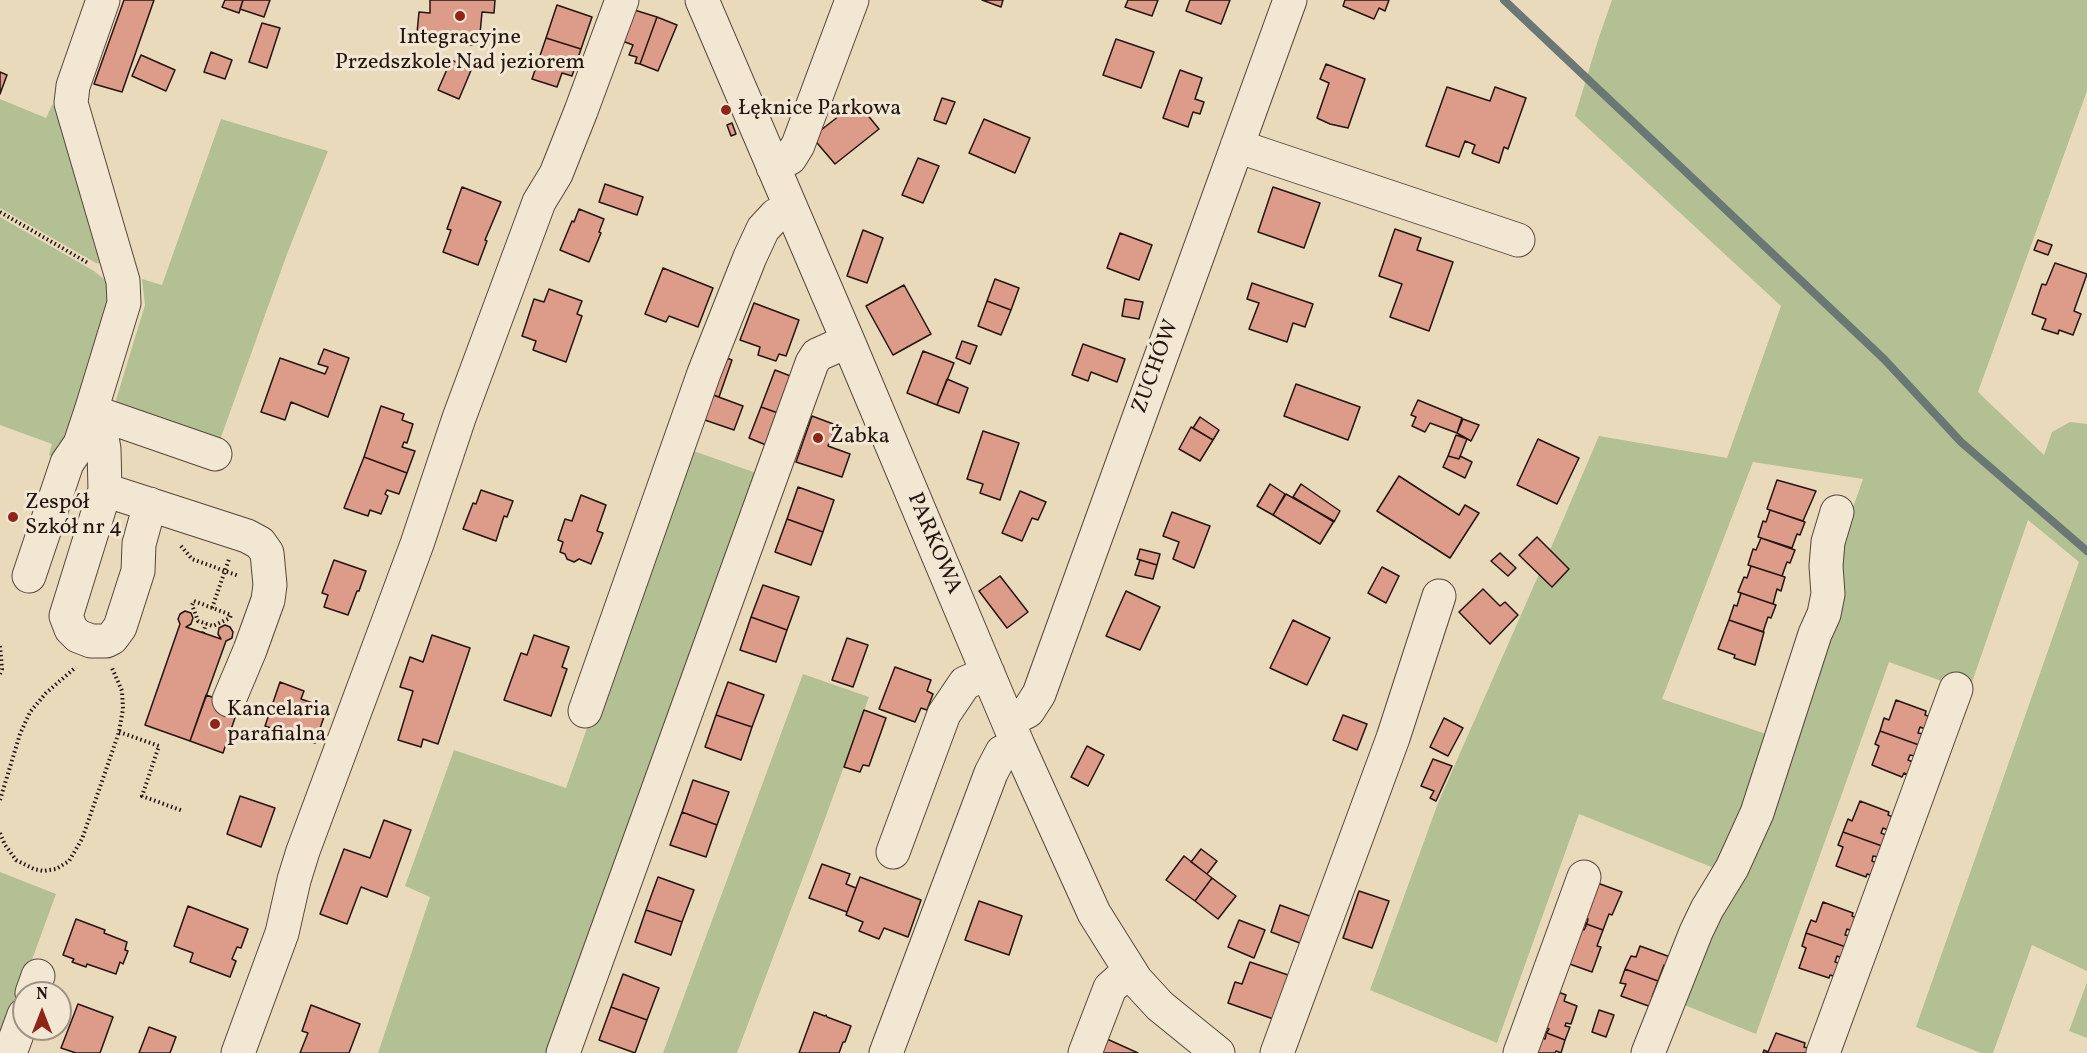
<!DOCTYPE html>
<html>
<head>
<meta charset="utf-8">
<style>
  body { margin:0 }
  #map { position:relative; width:2087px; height:1053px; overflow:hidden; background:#eadabc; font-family:Vollkorn,serif }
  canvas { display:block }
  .north { position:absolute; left:12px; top:981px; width:60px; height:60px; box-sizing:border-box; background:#f1e7d3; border:2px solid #9f9385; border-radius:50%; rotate:0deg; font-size:16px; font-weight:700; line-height:24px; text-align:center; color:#241510 }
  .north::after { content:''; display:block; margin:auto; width:21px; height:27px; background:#8f2418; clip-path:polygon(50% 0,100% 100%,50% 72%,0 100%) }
</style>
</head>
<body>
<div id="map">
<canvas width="2087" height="1053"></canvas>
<div class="north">N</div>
</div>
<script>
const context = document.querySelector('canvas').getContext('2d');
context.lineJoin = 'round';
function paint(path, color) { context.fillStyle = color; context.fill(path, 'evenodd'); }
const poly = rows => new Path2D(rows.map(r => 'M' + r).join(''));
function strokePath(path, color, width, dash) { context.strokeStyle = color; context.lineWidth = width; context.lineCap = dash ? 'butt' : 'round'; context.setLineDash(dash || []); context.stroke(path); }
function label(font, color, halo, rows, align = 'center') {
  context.font = font + ' Vollkorn,serif'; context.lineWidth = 6; context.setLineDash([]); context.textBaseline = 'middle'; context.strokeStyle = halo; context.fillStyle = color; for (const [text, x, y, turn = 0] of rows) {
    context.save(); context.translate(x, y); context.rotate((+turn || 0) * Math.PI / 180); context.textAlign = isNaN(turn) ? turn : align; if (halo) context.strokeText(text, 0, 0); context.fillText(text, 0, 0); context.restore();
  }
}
paint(poly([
  [1612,0,2087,0,2087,91,1978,392,2044,455,2052,432,2070,422,2087,424,2087,971,2032,945,1993,1053,1981,1053,1916,1027,2079,562,2028,520,1969,691,1889,662,1756,1034,1677,1002,1724,872,1579,814,1497,1043,1370,990,1438,803,1539,574,1552,587,1569,569,1550,550,1599,436,1727,458,1781,306,1575,116,1598,40],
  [1753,462,1863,479,1772,736,1662,699],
  [0,99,46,118,52,105,60,108,106,264,96,263,0,208],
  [221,119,328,151,287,254,220,440,116,410,116,400,145,305,142,279,162,285],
  [0,217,94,271,111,285,113,292,68,441,58,444,54,457,49,455,52,444,0,425],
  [685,448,762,475,553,1053,378,1053,430,897,405,886,454,750,566,788],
  [803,674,869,697,822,827,737,1053,663,1053],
  [0,872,56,894,0,1047],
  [2087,982,2087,1038,2069,1031]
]), '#b3c093');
strokePath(poly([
  [1504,0,1884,359,1961,442,2087,551]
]), '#6b7775', 8);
const building = poly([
  [124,0,154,0,122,92,94,84,124,0],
  [225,0,243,0,239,13,222,7,225,0],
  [243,0,270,0,264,17,240,9,243,0],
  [430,0,495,0,494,13,482,12,479,45,466,45,443,41,443,43,438,43,439,41,428,40,428,34,417,33,419,12,430,13,430,0],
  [982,0,1003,0,1001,7,982,0],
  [1128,0,1158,0,1152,16,1125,7,1128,0],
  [1190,0,1230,0,1221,24,1186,11,1190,0],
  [1345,0,1389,0,1385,11,1379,8,1374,19,1343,6,1345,0],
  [557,5,592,17,581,49,546,38,557,5],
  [628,8,657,17,640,64,635,63,637,57,629,55,633,45,617,39,628,8],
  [657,17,677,25,658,71,640,64,657,17],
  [262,23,280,28,267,68,249,62,262,23],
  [546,38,581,49,572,76,562,73,557,87,532,79,546,38],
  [1116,39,1154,52,1141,88,1103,75,1116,39],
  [211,52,232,60,225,79,204,72,211,52],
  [141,55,175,70,166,91,132,76,141,55],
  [451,60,472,68,459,99,438,90,451,60],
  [1326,64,1365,79,1348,128,1330,124,1317,118,1329,83,1320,79,1326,64],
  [1180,70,1202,78,1195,99,1204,102,1200,114,1193,112,1188,127,1163,118,1180,70],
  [0,72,7,75,0,94,0,72],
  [1447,87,1490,101,1495,87,1526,98,1508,149,1504,147,1499,163,1472,153,1475,145,1465,141,1459,157,1426,146,1447,87],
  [942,98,955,102,946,124,934,120,942,98],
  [857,102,879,129,835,164,812,137,857,102],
  [984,119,1030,138,1015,173,969,153,984,119],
  [732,123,736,134,731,136,727,125,732,123],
  [918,158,939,166,923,203,902,195,918,158],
  [605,184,643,197,637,215,599,202,605,184],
  [462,187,501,202,485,240,487,241,478,265,443,252,451,230,447,229,462,187],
  [1273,187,1320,203,1304,248,1258,232,1273,187],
  [579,209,604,219,599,232,601,233,589,262,560,250,572,221,574,222,579,209],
  [1395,229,1421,238,1417,250,1453,262,1429,331,1390,317,1402,284,1379,276,1395,229],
  [863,230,883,238,867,283,847,276,863,230],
  [1120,233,1152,245,1139,280,1107,268,1120,233],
  [2038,240,2052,245,2048,255,2034,250,2038,240],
  [2055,263,2087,274,2074,311,2081,314,2073,335,2059,330,2058,334,2042,329,2046,319,2032,314,2042,284,2046,285,2055,263],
  [663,268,713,288,698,327,669,316,666,322,645,314,663,268],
  [995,279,1019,288,1011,310,987,301,995,279],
  [1252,283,1313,304,1305,327,1293,323,1287,342,1249,329,1259,303,1247,299,1252,283],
  [904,285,931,334,893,355,866,306,904,285],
  [549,289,582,301,577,314,582,316,566,362,533,350,536,341,522,336,534,299,544,302,549,289],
  [1125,299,1143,302,1139,319,1122,316,1125,299],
  [987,301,1011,310,1001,335,978,326,987,301],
  [754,303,799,320,786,356,779,354,776,361,758,355,760,347,740,340,754,303],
  [962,341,977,346,970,364,956,358,962,341],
  [1083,344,1125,359,1117,382,1091,372,1088,381,1072,375,1083,344],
  [324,349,349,358,328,417,291,402,285,420,261,412,280,358,325,374,328,367,318,364,324,349],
  [923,351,954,363,937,405,907,393,923,351],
  [718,355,732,360,719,397,705,392,718,355],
  [775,370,793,377,778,413,761,407,775,370],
  [947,379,968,388,959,413,937,405,947,379],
  [1296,384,1360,407,1348,440,1284,416,1296,384],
  [705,392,743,406,734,430,696,417,705,392],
  [1418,400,1462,418,1457,433,1430,423,1425,432,1412,426,1416,417,1411,415,1418,400],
  [381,406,404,414,402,420,413,424,407,443,404,442,402,447,415,451,407,473,364,457,381,406],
  [761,407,778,413,766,445,749,438,761,407],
  [812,416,836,425,828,446,850,454,842,477,796,462,812,416],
  [1200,417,1219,430,1213,440,1193,428,1200,417],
  [1463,419,1479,425,1471,441,1457,433,1463,419],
  [1191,427,1213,440,1200,461,1179,449,1191,427],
  [983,431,1019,443,1000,500,980,493,983,484,967,479,983,431],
  [1456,435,1467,439,1459,459,1448,456,1456,435],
  [1538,439,1579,458,1557,504,1517,485,1538,439],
  [1448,456,1459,459,1460,456,1472,462,1465,478,1443,467,1448,456],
  [364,457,407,473,399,494,387,490,385,494,388,496,381,514,370,510,368,516,344,508,364,457],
  [1399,476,1459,515,1465,505,1479,513,1450,558,1377,511,1399,476],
  [1777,480,1816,491,1803,521,1767,509,1777,480],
  [1270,484,1285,494,1273,515,1257,506,1270,484],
  [1301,484,1340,511,1334,522,1293,497,1301,484],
  [798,487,834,500,823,532,787,519,798,487],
  [481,490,513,501,507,517,504,516,496,541,463,529,473,503,476,504,481,490],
  [1020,491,1046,502,1038,520,1032,518,1022,541,1002,533,1020,491],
  [1286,494,1334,521,1320,544,1273,515,1286,494],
  [581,495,606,505,597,531,603,533,591,564,579,559,574,562,567,559,565,554,560,552,563,542,558,540,565,519,572,521,581,495],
  [1770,510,1805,522,1800,535,1797,534,1792,548,1758,537,1763,521,1766,522,1770,510],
  [1172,512,1210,526,1194,568,1173,559,1179,542,1163,536,1172,512],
  [787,519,823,532,811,565,775,552,787,519],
  [1537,537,1569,569,1552,587,1519,555,1537,537],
  [1761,538,1795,550,1790,563,1787,562,1782,576,1748,565,1753,549,1756,550,1761,538],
  [1140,549,1160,554,1157,565,1137,559,1140,549],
  [1500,553,1516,568,1508,576,1491,561,1500,553],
  [334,560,366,571,359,591,357,591,348,615,324,607,328,595,322,593,334,560],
  [1140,560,1157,565,1153,579,1135,575,1140,560],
  [1751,566,1785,577,1781,591,1777,589,1773,604,1738,592,1744,577,1747,578,1751,566],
  [1382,567,1399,576,1386,603,1368,593,1382,567],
  [1000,576,1028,612,1007,628,979,591,1000,576],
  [763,585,799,597,787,630,751,617,763,585],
  [1483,589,1500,606,1505,602,1518,615,1490,644,1459,612,1483,589],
  [1126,591,1160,607,1140,650,1106,636,1126,591],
  [1741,593,1776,605,1771,618,1768,617,1763,632,1729,620,1734,605,1737,606,1741,593],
  [185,611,191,613,193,618,191,624,186,627,221,639,218,634,219,628,225,625,230,627,233,632,232,638,226,641,190,741,145,725,180,624,178,619,180,614,185,611],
  [751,617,787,630,776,662,740,650,751,617],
  [1293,620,1330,638,1307,685,1270,668,1293,620],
  [1729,620,1764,632,1755,665,1734,658,1735,655,1718,649,1729,620],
  [432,635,470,648,438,744,423,739,421,747,398,740,413,691,400,687,410,657,423,662,432,635],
  [534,635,569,647,562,667,567,669,551,716,504,700,521,653,527,655,534,635],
  [847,638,868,645,853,687,832,680,847,638],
  [895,667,931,680,927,691,933,694,927,710,921,708,915,722,879,709,895,667],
  [280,682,304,691,301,699,327,708,315,743,265,726,280,682],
  [728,682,764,695,752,727,716,715,728,682],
  [206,695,239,706,223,753,190,741,206,695],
  [1896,700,1926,711,1925,715,1934,718,1930,731,1920,727,1918,733,1923,734,1919,745,1880,731,1884,718,1889,720,1896,700],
  [864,710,886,718,869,766,863,765,860,772,844,767,864,710],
  [716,715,752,727,741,760,705,747,716,715],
  [1343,715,1367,724,1357,750,1333,740,1343,715],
  [1444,718,1463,728,1448,756,1430,747,1444,718],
  [1880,731,1919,745,1915,756,1910,755,1908,760,1918,764,1913,777,1904,773,1902,777,1872,765,1879,746,1875,744,1880,731],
  [1087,746,1104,755,1088,786,1071,777,1087,746],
  [1433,759,1452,766,1436,801,1430,798,1434,791,1421,786,1433,759],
  [693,780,729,792,717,825,682,812,693,780],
  [240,796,275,808,261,847,227,834,240,796],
  [1860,801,1889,812,1888,815,1898,819,1893,832,1883,828,1881,833,1886,835,1882,846,1843,832,1848,819,1852,821,1860,801],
  [682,812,717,825,706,857,670,845,682,812],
  [384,820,411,830,387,897,361,887,347,924,320,914,344,849,370,858,384,820],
  [1843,832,1882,846,1878,857,1873,856,1872,861,1881,865,1877,877,1867,874,1866,877,1836,866,1843,847,1838,845,1843,832],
  [1201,849,1217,861,1207,874,1191,862,1201,849],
  [1184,856,1212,878,1195,901,1166,880,1184,856],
  [822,864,850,874,846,884,856,888,847,912,809,898,822,864],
  [658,877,694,890,682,922,646,910,658,877],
  [860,877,921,900,908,937,884,928,879,939,859,931,863,922,846,915,860,877],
  [1212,878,1236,896,1218,919,1195,901,1212,878],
  [1592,881,1622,892,1612,915,1609,914,1603,930,1578,921,1587,923,1588,919,1580,916,1592,881],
  [1359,891,1389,901,1372,948,1343,938,1359,891],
  [979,901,1022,916,1009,955,965,940,979,901],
  [1823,902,1853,913,1852,916,1861,920,1857,933,1847,929,1845,935,1850,936,1846,947,1806,933,1811,920,1816,922,1823,902],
  [1280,905,1315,918,1305,945,1271,932,1280,905],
  [188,906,248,929,241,948,237,947,232,959,236,961,230,977,190,962,193,953,174,946,188,906],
  [646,910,682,922,671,955,635,942,646,910],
  [76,919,105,930,104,933,127,942,125,950,128,951,123,964,120,962,116,974,87,964,86,967,72,962,74,959,63,955,76,919],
  [1239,920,1265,930,1254,958,1228,947,1239,920],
  [1578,921,1603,930,1597,946,1601,947,1592,972,1564,962,1576,927,1584,930,1586,926,1578,921],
  [1806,933,1846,947,1842,958,1837,956,1835,962,1845,965,1840,978,1830,975,1829,978,1799,968,1806,948,1802,946,1806,933],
  [1640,946,1673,958,1669,967,1664,965,1658,981,1625,969,1631,956,1636,957,1640,946],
  [1250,962,1294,977,1279,1021,1228,1003,1235,982,1242,984,1250,962],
  [1625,969,1658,981,1652,997,1658,999,1654,1008,1621,996,1626,984,1620,983,1625,969],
  [623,974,659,988,647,1020,611,1007,623,974],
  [1553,990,1566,995,1564,1001,1577,1006,1571,1024,1566,1023,1565,1026,1570,1027,1565,1040,1539,1030,1547,1032,1549,1029,1541,1026,1553,990],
  [78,1004,113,1017,100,1053,76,1053,61,1048,78,1004],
  [311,1005,360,1024,349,1053,300,1053,308,1033,302,1031,311,1005],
  [611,1007,647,1020,635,1053,599,1040,611,1007],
  [1599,1010,1614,1015,1606,1037,1592,1032,1599,1010],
  [814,1012,825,1016,826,1015,827,1017,851,1026,845,1042,843,1042,839,1053,799,1053,814,1012],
  [149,1027,176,1037,170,1053,139,1053,149,1027],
  [1539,1030,1565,1040,1561,1053,1556,1051,1555,1053,1531,1053,1537,1036,1545,1039,1546,1035,1538,1032,1539,1030],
  [1776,1033,1805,1043,1804,1047,1814,1050,1813,1053,1763,1053,1764,1050,1768,1052,1776,1033],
  [1107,1039,1138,1053,1100,1053,1107,1039]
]);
paint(building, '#dd9c89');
strokePath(building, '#241510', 1.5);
const minor = poly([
  [702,0,848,341,1018,745,1094,913,1136,980,1160,1006,1218,1053],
  [1237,146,1518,240],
  [773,167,790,158,798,145,852,0],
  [91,411,102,438,104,449,105,490,247,536,260,543,267,553,270,585,268,600,250,650,229,700],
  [91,411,215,454],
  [105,490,66,616,71,629,78,636,91,641,106,641,112,638,120,627,138,571,139,544,150,504],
  [29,576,67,463,80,444,91,411,124,303,123,281,71,103,73,86,103,0],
  [585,711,704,373,750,257,763,229,776,215,791,210],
  [1008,721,1028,711,1039,694,1290,0],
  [893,852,944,714,965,683,988,673],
  [32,993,38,976],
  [10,1053,24,1015],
  [238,1053,282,933,294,880,303,851,417,544,459,418,539,202,556,174,581,111,622,0],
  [563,1053,812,363,817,355,848,341],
  [886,1053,991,773,1002,752,1018,745],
  [1085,1053,1110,988,1129,971],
  [1277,1053,1393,738,1439,596],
  [1520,1053,1584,877],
  [1648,1053,1696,932,1707,909,1732,868,1757,813,1815,634,1824,614,1828,594,1826,566,1828,542,1837,512],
  [1823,1053,1956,689]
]);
strokePath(minor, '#56463b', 35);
strokePath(poly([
  [0,212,88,263],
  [181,546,192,559,239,576],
  [194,601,231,615,230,618,213,626,198,621,192,605,194,601],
  [212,608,229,559],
  [203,633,206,624],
  [0,646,2,669,0,674],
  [119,732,159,746,142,796,183,811],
  [0,800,20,734,30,712,46,693,76,667],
  [0,833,5,845,16,860,34,869,43,871,56,869,69,861,82,839,119,732,123,709,122,691,112,668]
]), '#241510', 4, [1.5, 3]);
strokePath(minor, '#f1e7d3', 33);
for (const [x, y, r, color] of [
  [460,16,6,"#8f2418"],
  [726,110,6,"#8f2418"],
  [818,438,6,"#8f2418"],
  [13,517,6,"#8f2418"],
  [215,724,6,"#8f2418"]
]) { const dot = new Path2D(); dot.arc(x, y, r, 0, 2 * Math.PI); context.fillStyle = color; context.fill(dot); strokePath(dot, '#f1e7d3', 2); }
label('22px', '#241510', '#f1e7d3', [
  ["Integracyjne",460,39,"center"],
  ["Przedszkole Nad jeziorem",460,64,"center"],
  ["Łęknice Parkowa",738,110],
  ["Żabka",830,438],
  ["Zespół",25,504],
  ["Szkół nr 4",25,529],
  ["Kancelaria",227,711],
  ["parafialna",227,736]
], 'left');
label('22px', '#241510', '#f1e7d3', [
  ["ZUCHÓW",1157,367,-70],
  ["PARKOWA",933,544,67]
]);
</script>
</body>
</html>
